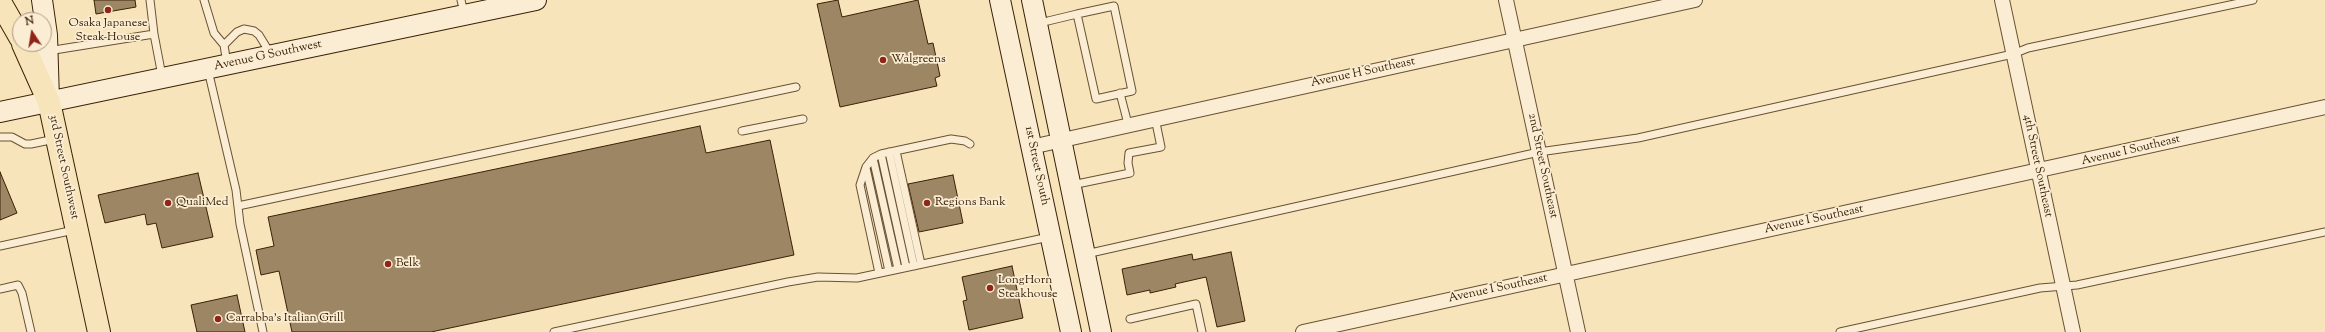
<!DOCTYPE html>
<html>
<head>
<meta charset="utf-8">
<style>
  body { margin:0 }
  #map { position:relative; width:2325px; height:332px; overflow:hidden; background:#f7e4bb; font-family:"Sorts Mill Goudy",serif }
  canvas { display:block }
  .north { position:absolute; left:12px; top:12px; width:40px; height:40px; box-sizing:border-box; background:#faedd3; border:1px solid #ad9b81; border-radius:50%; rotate:348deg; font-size:11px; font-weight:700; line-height:16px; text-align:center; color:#3a2106 }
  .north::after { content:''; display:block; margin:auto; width:14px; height:18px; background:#8f2418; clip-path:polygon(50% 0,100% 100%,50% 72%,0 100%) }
</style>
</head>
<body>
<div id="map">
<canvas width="2325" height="332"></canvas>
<div class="north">N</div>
</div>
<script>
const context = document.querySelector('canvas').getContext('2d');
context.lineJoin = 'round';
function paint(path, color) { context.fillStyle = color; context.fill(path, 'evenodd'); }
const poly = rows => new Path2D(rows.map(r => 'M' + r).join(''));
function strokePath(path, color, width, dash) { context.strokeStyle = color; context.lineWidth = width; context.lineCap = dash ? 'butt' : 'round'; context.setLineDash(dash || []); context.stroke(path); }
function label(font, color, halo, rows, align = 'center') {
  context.font = font + ' "Sorts Mill Goudy",serif'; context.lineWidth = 3.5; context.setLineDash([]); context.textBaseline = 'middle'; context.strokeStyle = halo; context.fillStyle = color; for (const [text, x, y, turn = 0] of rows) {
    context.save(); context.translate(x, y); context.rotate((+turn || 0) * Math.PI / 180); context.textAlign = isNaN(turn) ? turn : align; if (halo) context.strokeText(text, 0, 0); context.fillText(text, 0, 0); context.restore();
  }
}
const building = poly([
  [94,0,135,0,136,7,96,14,94,0],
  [838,0,842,17,918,0,928,44,933,43,940,76,935,78,937,86,840,107,817,4,838,0],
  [700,126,706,153,770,140,794,255,431,332,292,332,279,271,261,275,256,250,274,246,268,217,700,126],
  [0,172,17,213,0,220,0,172],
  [198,173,213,237,162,248,156,223,147,225,145,214,105,223,98,195,198,173],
  [953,175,963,223,919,232,908,184,953,175],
  [1231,252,1245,321,1217,327,1206,277,1175,284,1176,287,1150,293,1150,290,1127,295,1122,269,1192,254,1193,260,1231,252],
  [1012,266,1023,318,969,330,963,301,967,300,962,277,1012,266],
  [237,295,245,332,197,332,191,305,237,295]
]);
paint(building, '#9c8664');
strokePath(building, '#3a2106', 1);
const lane = poly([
  [150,0,154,34],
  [204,0,214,33,224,45,227,64],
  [461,0,464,13],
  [1037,23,1048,21,1077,14,1114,6,1132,91,1096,99,1077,14],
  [224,45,237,32,244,29,254,31,259,35,270,53],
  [48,51,154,34,162,76],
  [208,70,236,190,240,224,263,332],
  [1120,93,1128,124],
  [742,131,803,119],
  [0,137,12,137,25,144,31,144,55,139],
  [896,151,921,264],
  [889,152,914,266],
  [881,154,906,267],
  [873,158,898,269],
  [866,168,889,271],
  [1072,185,1130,173,1128,163,1129,153,1161,147,1155,118],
  [238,206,796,87],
  [0,246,74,230],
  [1086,254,1539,152,1638,138,2013,54,2028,48,2253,0],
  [879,273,860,185,866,167,873,158,881,154,951,139,965,141,970,144],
  [0,289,18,285,22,293,31,332],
  [1130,319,1196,304,1202,332],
  [554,332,788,282,818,277,857,278,1049,237],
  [1840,332,2040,288,2077,285,2325,232]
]);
const street = poly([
  [1506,0,1578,332],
  [2002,0,2073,332],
  [1031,147,1695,0],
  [1303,332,2325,107]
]);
const secondary = poly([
  [42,0,47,35,49,100],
  [1000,0,1071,332],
  [1032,0,1101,332],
  [0,112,536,0]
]);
const highway = poly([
  [0,2,20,37],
  [23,44,49,102,99,332]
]);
strokePath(lane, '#695233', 9);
strokePath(street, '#695233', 16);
strokePath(secondary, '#3a2106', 22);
strokePath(highway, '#3a2106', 24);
strokePath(lane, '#faedd3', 7);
strokePath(street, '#faedd3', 14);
strokePath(secondary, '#faedd3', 20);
strokePath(highway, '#f7e4bb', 22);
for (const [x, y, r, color] of [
  [108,10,4,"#8f2418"],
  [883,60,4,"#8f2418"],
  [168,203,4,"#8f2418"],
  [927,203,4,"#8f2418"],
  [388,264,4,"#8f2418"],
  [990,288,4,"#8f2418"],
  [218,319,4,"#8f2418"]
]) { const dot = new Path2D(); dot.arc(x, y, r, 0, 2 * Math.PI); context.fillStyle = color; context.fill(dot); strokePath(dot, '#faedd3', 1.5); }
label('12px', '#3a2106', '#faedd3', [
  ["Osaka Japanese",108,24,"center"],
  ["Steak House",108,38,"center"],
  ["Walgreens",891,60],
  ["QualiMed",176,203],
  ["Regions Bank",935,203],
  ["Belk",396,264],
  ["LongHorn",998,281],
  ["Steakhouse",998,295],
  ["Carrabba's Italian Grill",226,319]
], 'left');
label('12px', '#3a2106', '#faedd3', [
  ["Avenue G Southwest",268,56,-12],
  ["Avenue H Southeast",1363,73,-12],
  ["Avenue I Southeast",2131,151,-13],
  ["1st Street South",1036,166,78],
  ["2nd Street Southeast",1542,166,78],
  ["4th Street Southeast",2037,166,78],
  ["3rd Street Southwest",63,167,78],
  ["Avenue I Southeast",1814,220,-12],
  ["Avenue I Southeast",1498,289,-12]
]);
</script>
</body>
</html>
